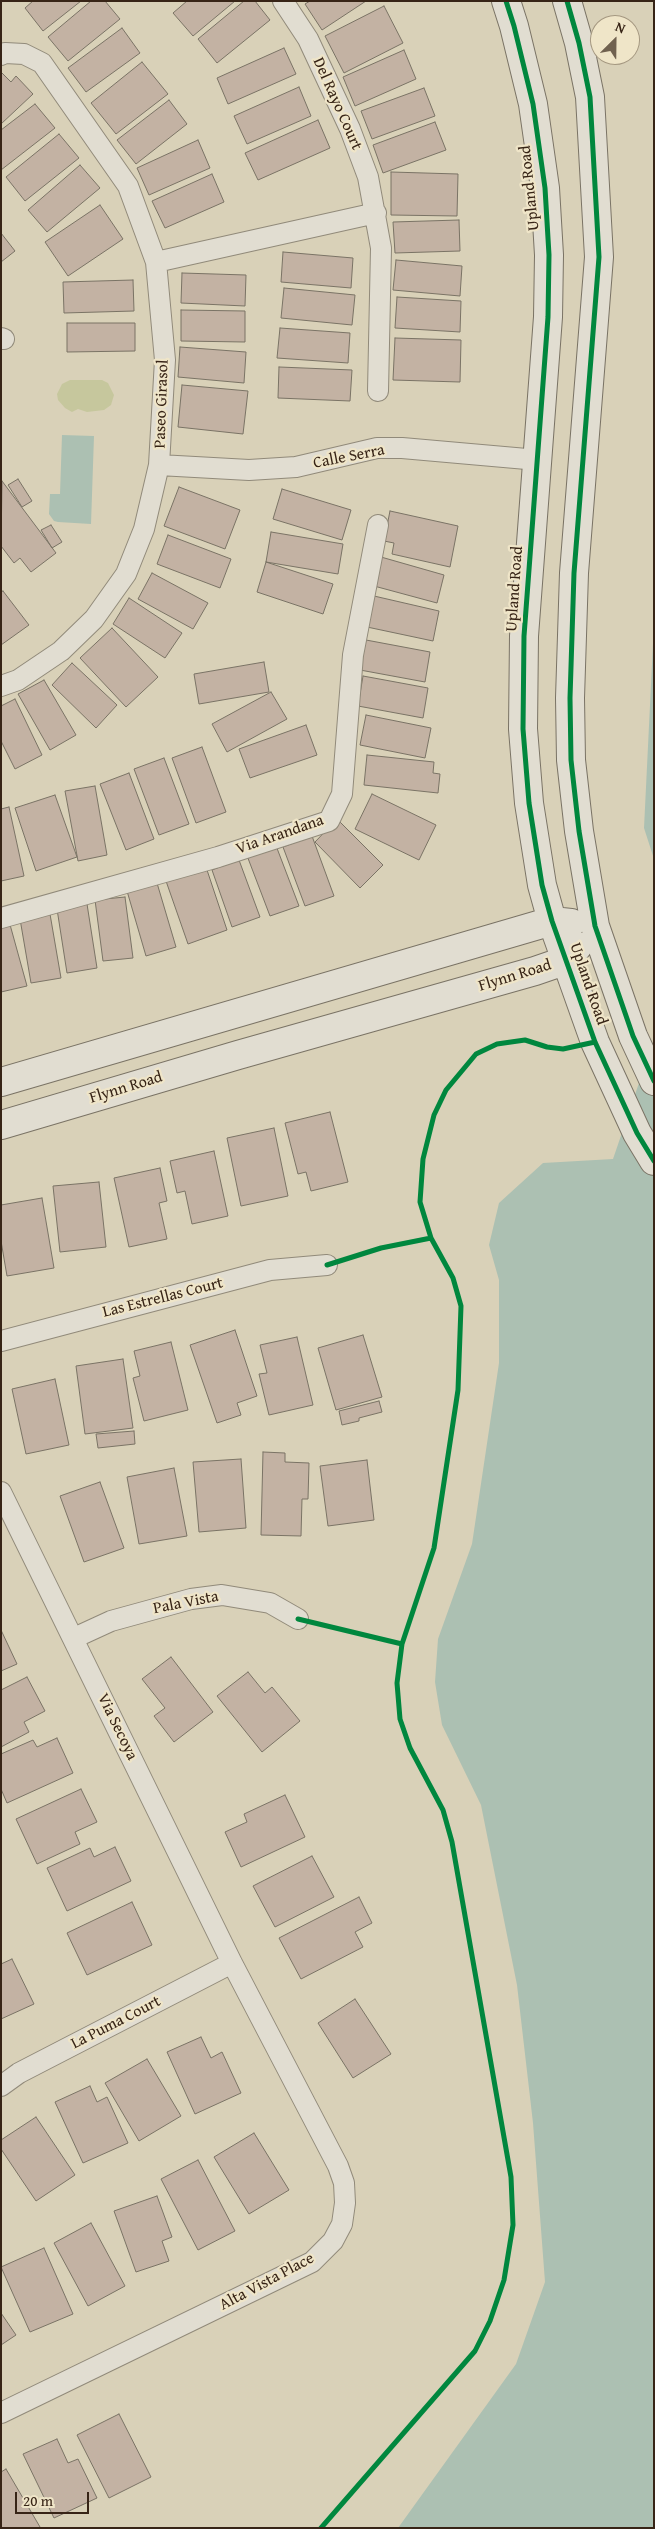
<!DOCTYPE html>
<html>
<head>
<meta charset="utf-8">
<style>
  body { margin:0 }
  #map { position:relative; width:655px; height:2529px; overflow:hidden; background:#d9d1b8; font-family:"Gentium Book Plus",serif }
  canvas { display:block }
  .frame { position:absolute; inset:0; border:2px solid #372416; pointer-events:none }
  .north { position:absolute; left:590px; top:15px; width:50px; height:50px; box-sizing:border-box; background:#efe5c8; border:1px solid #a59881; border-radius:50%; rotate:23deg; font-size:14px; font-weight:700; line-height:20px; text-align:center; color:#372416 }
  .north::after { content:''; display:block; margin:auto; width:18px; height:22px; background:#70614f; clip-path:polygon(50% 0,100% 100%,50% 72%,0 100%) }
  .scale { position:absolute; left:15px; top:2492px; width:74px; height:22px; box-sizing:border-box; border:2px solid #372416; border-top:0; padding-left:6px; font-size:15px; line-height:18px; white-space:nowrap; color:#372416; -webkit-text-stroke:4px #efe5c8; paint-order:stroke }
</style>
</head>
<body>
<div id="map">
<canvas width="655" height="2529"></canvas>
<div class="frame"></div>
<div class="north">N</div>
<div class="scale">20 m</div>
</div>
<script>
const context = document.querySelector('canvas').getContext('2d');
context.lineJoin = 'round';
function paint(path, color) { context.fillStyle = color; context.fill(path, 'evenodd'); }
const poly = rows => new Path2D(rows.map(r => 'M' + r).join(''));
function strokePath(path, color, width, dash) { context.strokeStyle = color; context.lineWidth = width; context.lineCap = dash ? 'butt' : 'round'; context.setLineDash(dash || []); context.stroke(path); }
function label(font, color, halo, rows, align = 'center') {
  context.font = font + ' "Gentium Book Plus",serif'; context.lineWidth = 4.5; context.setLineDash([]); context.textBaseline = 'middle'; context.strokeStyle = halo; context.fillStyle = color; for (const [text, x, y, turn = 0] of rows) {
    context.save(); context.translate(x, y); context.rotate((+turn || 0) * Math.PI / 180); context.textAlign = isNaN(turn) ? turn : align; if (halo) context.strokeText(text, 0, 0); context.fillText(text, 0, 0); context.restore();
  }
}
paint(poly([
  [70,380,102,380,108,383,114,395,111,405,104,410,87,412,78,409,72,412,65,408,58,400,57,394,62,384]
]), '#c6c79d');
paint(poly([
  [62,435,94,436,91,524,58,522,54,521,49,514,50,494,60,494],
  [654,623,654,859,644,828],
  [654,1039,654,2528,398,2528,516,2364,545,2282,533,2123,517,1985,481,1805,442,1725,435,1682,438,1639,472,1544,499,1363,499,1280,489,1245,499,1203,543,1163,613,1159]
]), '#acc0b2');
const building = poly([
  [33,1,81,1,43,31,25,8,33,1],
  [91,1,105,1,120,19,68,61,48,37,91,1],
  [187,1,235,1,193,36,173,13,187,1],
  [244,1,255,1,270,20,217,63,198,39,244,1],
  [310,1,366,1,322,30,305,4,310,1],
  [384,6,403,43,344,73,325,36,384,6],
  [122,28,140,53,86,92,68,68,122,28],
  [284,48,296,74,228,104,217,78,284,48],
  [404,50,416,79,355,106,343,77,404,50],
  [142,62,168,94,116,134,91,103,142,62],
  [1,72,11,82,16,76,33,94,1,124,1,72],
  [299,87,311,116,247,144,234,116,299,87],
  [424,88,435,116,372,139,361,111,424,88],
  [169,100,187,124,136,164,117,140,169,100],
  [35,104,55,128,1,170,1,130,35,104],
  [318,120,330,148,258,180,245,153,318,120],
  [435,122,446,150,383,173,373,145,435,122],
  [59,134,79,158,25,201,6,177,59,134],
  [198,140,210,168,149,195,137,168,198,140],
  [80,165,100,188,47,232,28,210,80,165],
  [391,172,458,174,457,216,391,215,391,172],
  [212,174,224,202,165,228,152,201,212,174],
  [100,205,123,239,68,276,45,242,100,205],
  [459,220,460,251,395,253,393,222,459,220],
  [1,233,15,251,1,262,1,233],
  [283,252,353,258,351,288,281,282,283,252],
  [396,260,462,266,460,296,393,290,396,260],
  [182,273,246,275,245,306,181,303,182,273],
  [133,280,134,311,64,313,63,282,133,280],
  [284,288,355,295,352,325,281,318,284,288],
  [397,297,461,301,460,332,395,328,397,297],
  [181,310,245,311,245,342,181,341,181,310],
  [67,323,135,323,135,351,67,352,67,323],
  [280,328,350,333,348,363,277,358,280,328],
  [395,338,461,340,460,382,393,380,395,338],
  [180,347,246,352,244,383,178,377,180,347],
  [279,367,352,370,350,401,278,398,279,367],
  [182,385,248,391,243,434,178,427,182,385],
  [18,479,32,501,22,507,8,485,18,479],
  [2,481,56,553,31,572,20,558,14,563,1,546,2,481],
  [179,487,240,510,225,549,164,526,179,487],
  [282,489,351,510,342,540,273,519,282,489],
  [390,511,458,526,450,567,392,554,394,543,384,541,390,511],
  [51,525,62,542,52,548,41,530,51,525],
  [271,532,343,544,338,574,266,562,271,532],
  [168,535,231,559,220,588,157,564,168,535],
  [381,557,444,575,437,603,374,586,381,557],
  [266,562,333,584,323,614,257,592,266,562],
  [152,573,208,603,193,629,138,599,152,573],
  [3,591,29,625,1,645,1,592,3,591],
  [374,596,439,611,433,641,367,627,374,596],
  [129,598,182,633,165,658,113,624,129,598],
  [112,628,158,677,126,707,80,658,112,628],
  [366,640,430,652,425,682,360,670,366,640],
  [264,662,269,692,199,704,194,674,264,662],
  [72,663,117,705,96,728,52,685,72,663],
  [363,676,428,688,423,718,358,706,363,676],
  [44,680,76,735,50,750,18,694,44,680],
  [271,692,287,719,227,752,212,724,271,692],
  [15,699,42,755,15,769,1,741,1,706,15,699],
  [366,715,431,728,425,758,360,745,366,715],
  [306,725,317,755,250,778,239,749,306,725],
  [202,747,226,812,196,823,172,758,202,747],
  [367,755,434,762,433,773,440,774,438,793,364,785,367,755],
  [164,758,189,824,159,835,134,769,164,758],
  [129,773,154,839,126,850,100,784,129,773],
  [95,786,107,855,78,861,65,791,95,786],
  [372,794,436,825,419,860,355,829,372,794],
  [55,795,77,857,36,871,15,808,55,795],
  [9,807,24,876,1,881,1,809,9,807],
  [337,819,383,865,360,888,315,842,337,819],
  [312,836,334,896,305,906,283,847,312,836],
  [275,843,299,906,270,916,246,853,275,843],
  [239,860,260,917,232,927,212,870,239,860],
  [206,867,227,930,188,944,166,881,206,867],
  [157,883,176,947,146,956,127,891,157,883],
  [125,897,133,958,103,961,95,900,125,897],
  [87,904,97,968,67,973,57,909,87,904],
  [50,914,61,978,31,983,20,919,50,914],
  [9,921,27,986,1,992,1,923,9,921],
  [330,1112,348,1182,311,1191,306,1172,298,1174,285,1123,330,1112],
  [274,1128,288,1196,241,1206,227,1138,274,1128],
  [214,1151,228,1216,192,1224,185,1191,177,1193,170,1161,214,1151],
  [160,1168,167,1201,159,1203,167,1239,129,1247,114,1178,160,1168],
  [99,1182,106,1247,60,1252,53,1186,99,1182],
  [42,1198,54,1268,7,1276,1,1241,1,1205,42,1198],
  [235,1330,257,1396,237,1403,241,1415,217,1423,190,1345,235,1330],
  [363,1335,382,1397,336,1410,318,1348,363,1335],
  [297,1337,313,1405,269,1415,259,1374,267,1373,260,1345,297,1337],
  [171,1342,188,1410,144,1421,133,1378,140,1376,134,1351,171,1342],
  [123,1359,133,1428,85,1434,76,1366,123,1359],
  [55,1379,69,1445,26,1454,12,1389,55,1379],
  [379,1401,382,1412,359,1418,359,1421,342,1425,339,1411,379,1401],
  [134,1431,135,1444,98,1448,96,1434,134,1431],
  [263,1452,285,1453,285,1462,309,1463,308,1499,302,1499,301,1536,261,1535,263,1452],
  [241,1459,246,1528,199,1532,193,1462,241,1459],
  [367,1460,374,1520,328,1526,320,1466,367,1460],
  [174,1468,187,1536,139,1544,127,1477,174,1468],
  [100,1482,124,1548,84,1562,60,1496,100,1482],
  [1,1630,17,1664,1,1671,1,1630],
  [171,1657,213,1712,174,1742,154,1716,165,1708,142,1679,171,1657],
  [248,1672,265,1693,272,1687,300,1721,262,1752,217,1696,248,1672],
  [27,1677,45,1711,24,1722,29,1732,1,1747,1,1690,27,1677],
  [57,1738,73,1773,7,1803,1,1789,1,1754,33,1740,37,1747,57,1738],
  [81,1789,97,1822,75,1832,80,1844,37,1864,16,1819,81,1789],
  [285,1795,305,1837,241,1867,225,1832,247,1822,244,1814,285,1795],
  [115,1847,131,1881,67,1911,47,1868,90,1848,94,1857,115,1847],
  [312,1856,334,1897,275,1927,253,1886,312,1856],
  [359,1897,372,1923,355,1932,363,1947,301,1979,279,1938,359,1897],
  [132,1902,152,1945,87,1975,67,1933,132,1902],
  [12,1959,34,2004,1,2019,1,1964,12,1959],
  [355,1999,391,2054,353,2078,318,2023,355,1999],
  [201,2037,211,2058,222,2052,241,2093,195,2114,167,2052,201,2037],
  [147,2059,181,2116,139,2141,105,2083,147,2059],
  [90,2086,97,2102,107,2097,128,2143,83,2163,55,2102,90,2086],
  [36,2117,75,2175,36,2201,1,2149,1,2140,36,2117],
  [254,2133,289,2190,249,2214,214,2157,254,2133],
  [198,2160,235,2231,198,2250,161,2179,198,2160],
  [157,2196,172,2237,162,2241,169,2261,136,2272,114,2211,157,2196],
  [91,2223,125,2286,88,2306,54,2243,91,2223],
  [44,2248,73,2314,30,2332,1,2267,44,2248],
  [1,2313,16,2335,1,2345,1,2313],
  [119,2414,151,2477,109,2498,77,2435,119,2414],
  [57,2439,68,2463,78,2459,97,2498,54,2518,23,2454,57,2439],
  [6,2469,40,2527,38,2528,1,2528,1,2472,6,2469]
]);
paint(building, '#c3b2a3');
strokePath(building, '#7a7365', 1);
const minor = poly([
  [283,1,308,39,350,129,368,177,381,248,378,391],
  [1,55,5,53,24,54,42,63,128,186,156,262,165,360,159,465,144,529,126,574,94,619,61,651,18,680,1,686],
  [156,262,376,213],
  [1,338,4,339],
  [159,465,249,470,296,467,377,448,402,448,538,460],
  [1,918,218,857,329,821,342,794,353,655,378,525],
  [1,1341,270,1270,327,1265],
  [1,1492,232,1963,338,2166,344,2183,345,2203,342,2224,333,2241,312,2262,1,2413],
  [74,1638,111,1621,191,1599,222,1595,270,1603,298,1619],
  [1,2086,19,2073,232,1963]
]);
const secondary = poly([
  [506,1,514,26,533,104,545,188,549,255,548,317,524,636,523,729,529,803,542,885,552,921,595,1042,637,1133,654,1161],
  [567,1,579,43,590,97,599,257,574,573,570,698,571,760,579,831,595,926,633,1036,654,1081],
  [1,1082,552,921,571,923],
  [1,1125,238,1055,535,971,567,960,578,946]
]);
strokePath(minor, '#918a7a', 22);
strokePath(secondary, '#7a7365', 30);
strokePath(minor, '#e1ddd1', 20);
strokePath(secondary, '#e1ddd1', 28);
strokePath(poly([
  [506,1,514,26,533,104,545,188,549,255,548,317,524,636,523,729,529,803,542,885,552,921,595,1042,637,1133,654,1161],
  [567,1,579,43,590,97,599,257,574,573,570,698,571,760,579,831,595,926,633,1036,654,1081],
  [327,1265,381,1248,431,1238],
  [298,1619,402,1644],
  [321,2528,475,2351,490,2321,504,2280,513,2225,511,2177,452,1842,443,1810,410,1748,400,1719,397,1683,402,1644,434,1548,458,1390,461,1306,453,1278,431,1238,420,1202,423,1159,434,1115,446,1090,476,1054,497,1044,525,1040,547,1047,563,1049,595,1042]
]), '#00873e', 5);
label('16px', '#372416', '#efe5c8', [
  ["Del Rayo Court",337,104,66],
  ["Upland Road",530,188,-96],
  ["Paseo Girasol",162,404,-88],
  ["Calle Serra",349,457,-11],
  ["Upland Road",515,589,-86],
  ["Via Arandana",280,835,-19],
  ["Flynn Road",515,976,-17],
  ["Upland Road",588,984,71],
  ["Flynn Road",126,1088,-17],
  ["Las Estrellas Court",163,1298,-14],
  ["Pala Vista",186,1603,-11],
  ["Via Secoya",117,1727,64],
  ["La Puma Court",116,2023,-27],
  ["Alta Vista Place",267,2282,-28]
]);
</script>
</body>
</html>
